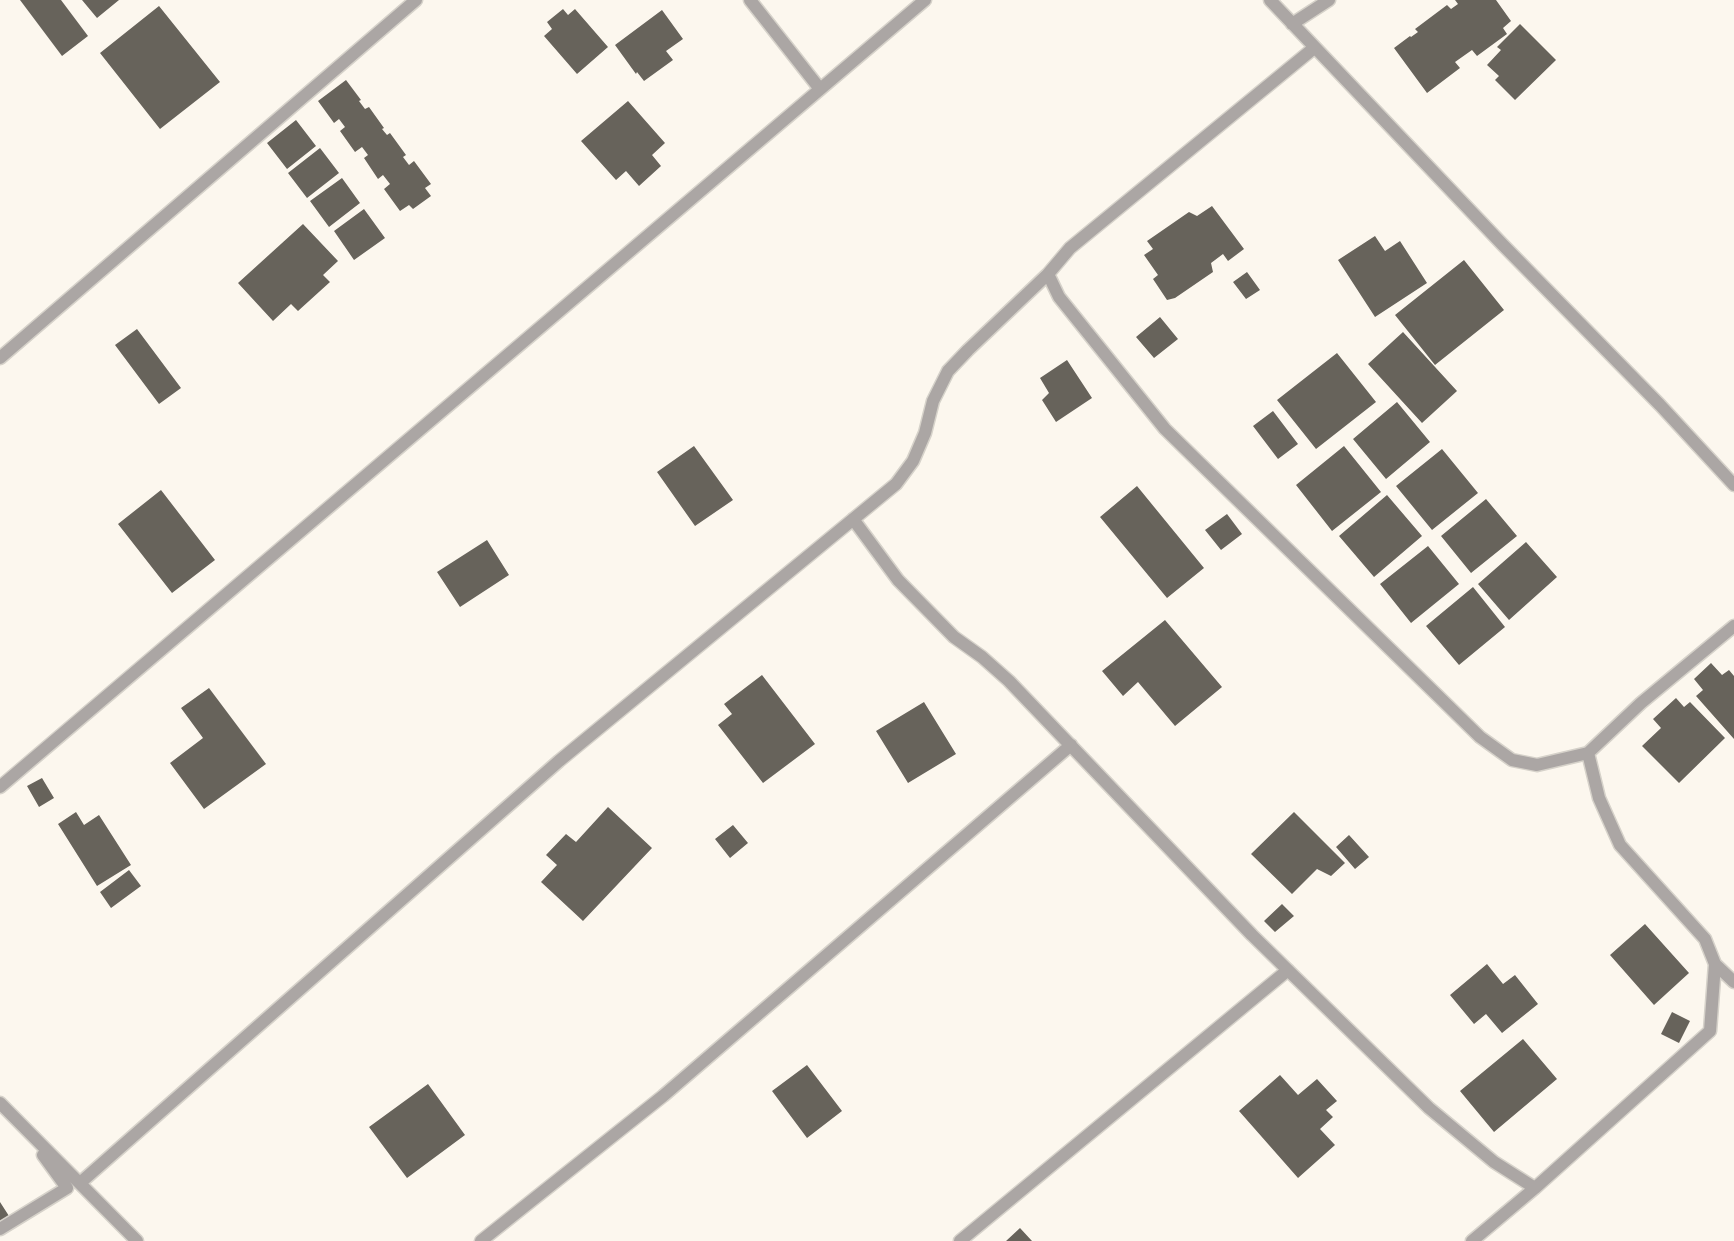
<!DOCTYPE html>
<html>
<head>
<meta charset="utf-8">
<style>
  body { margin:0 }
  canvas { display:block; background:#fcf7ee }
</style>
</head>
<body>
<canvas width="1734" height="1241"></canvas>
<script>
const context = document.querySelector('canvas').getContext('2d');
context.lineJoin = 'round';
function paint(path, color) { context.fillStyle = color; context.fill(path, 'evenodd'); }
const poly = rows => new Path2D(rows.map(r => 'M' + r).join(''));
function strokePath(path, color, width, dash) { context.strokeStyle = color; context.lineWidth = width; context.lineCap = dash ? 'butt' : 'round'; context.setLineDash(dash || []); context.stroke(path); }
paint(poly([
  [20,0,61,0,88,36,62,56],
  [82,0,119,0,97,18],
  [1455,0,1496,0,1511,21,1503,28,1507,34,1477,56,1472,50,1455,62,1460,68,1427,93,1394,48,1410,36,1411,37,1418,32,1415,29,1447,5,1451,9,1458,4],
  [159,6,220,82,160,129,100,53],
  [563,9,568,15,575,9,608,47,577,74,544,36,552,29,547,22],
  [662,10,683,39,666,51,673,60,644,81,637,72,636,74,615,45],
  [1520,24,1556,60,1515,100,1495,80,1499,76,1487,65,1501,50,1497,47],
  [346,80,361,100,359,101,365,109,369,107,384,128,382,129,387,135,390,133,406,155,403,157,409,165,414,161,431,184,425,188,431,196,413,209,409,205,400,211,384,189,390,184,383,175,378,179,364,158,368,155,362,147,355,152,340,131,345,127,339,119,334,123,318,101],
  [628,101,665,143,652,155,661,166,639,186,626,171,616,180,581,141],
  [296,120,316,146,287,169,267,143],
  [320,148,339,173,307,198,288,173],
  [342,178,360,203,329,227,310,201],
  [1212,206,1244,249,1228,261,1223,254,1211,263,1213,272,1175,298,1167,300,1153,279,1158,275,1144,255,1153,249,1147,241,1189,212,1197,216],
  [364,209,385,238,354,260,334,231],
  [303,224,338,261,323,275,330,282,298,311,291,304,273,321,238,283],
  [1375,236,1385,251,1400,241,1427,283,1375,317,1338,260],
  [1464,260,1504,310,1435,365,1395,315],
  [1247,272,1260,290,1246,299,1233,282],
  [1160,317,1178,339,1154,358,1136,337],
  [137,329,181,388,159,404,115,345],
  [1403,332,1457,391,1422,423,1368,364],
  [1337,353,1376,402,1316,449,1277,400],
  [1067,360,1092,398,1056,422,1042,400,1049,393,1040,378],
  [1397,402,1430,442,1386,479,1353,439],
  [1273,411,1298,444,1278,459,1253,426],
  [694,446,733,500,695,526,657,472],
  [1344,446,1381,492,1332,531,1296,485],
  [1442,449,1478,493,1432,530,1396,486],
  [1137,486,1204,568,1167,598,1100,517],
  [161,490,215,560,172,593,118,524],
  [1387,495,1422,536,1374,577,1339,536],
  [1486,499,1517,536,1471,573,1441,536],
  [1227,514,1242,534,1221,550,1205,530],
  [487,540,509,575,460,607,437,572],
  [1526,542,1557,577,1509,620,1478,584],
  [1428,546,1459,584,1411,623,1380,584],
  [1473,587,1505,627,1459,665,1426,626],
  [1165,620,1222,687,1175,726,1138,682,1123,696,1102,671],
  [1711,663,1722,675,1729,670,1734,676,1734,739,1696,696,1703,690,1694,679],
  [762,675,815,744,763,783,718,725,732,714,724,704],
  [209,688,266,764,204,809,170,763,203,738,181,708],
  [1676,698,1684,707,1690,702,1725,738,1679,783,1642,746,1661,728,1653,719],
  [924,702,956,754,908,783,876,731],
  [42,778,54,798,39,807,27,786],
  [608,807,652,848,583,921,541,882,557,865,546,855,566,834,576,842],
  [76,812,84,825,99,815,131,865,97,886,58,824],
  [1294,812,1345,863,1331,876,1317,869,1292,894,1251,854],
  [733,825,748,843,730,858,715,839],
  [1349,835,1369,857,1355,869,1336,847],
  [129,870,141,886,111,908,100,892],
  [1282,904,1294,916,1275,932,1264,921],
  [1645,924,1689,973,1654,1005,1610,955],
  [1487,964,1503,984,1515,975,1538,1004,1502,1033,1486,1014,1474,1024,1450,995],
  [1672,1012,1690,1021,1679,1043,1661,1034],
  [1523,1039,1557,1079,1494,1132,1460,1091],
  [807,1065,842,1111,807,1138,772,1091],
  [1280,1075,1298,1095,1317,1079,1337,1101,1326,1110,1333,1117,1320,1129,1335,1145,1298,1178,1239,1111],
  [428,1084,465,1135,407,1178,369,1127],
  [0,1202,9,1216,0,1221],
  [1020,1228,1032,1241,1006,1241]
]), '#67635b');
const minor = poly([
  [750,0,820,89],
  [1270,0,1502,244,1660,405,1734,485],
  [1292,24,1329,0],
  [1314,48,1070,248,1048,274,1059,297,1165,429,1480,737,1512,760,1537,765,1588,753],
  [0,358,416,0],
  [853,519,898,580,954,637,982,657,1009,681,1252,935,1429,1108,1494,1162,1535,1188],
  [0,787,925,0],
  [1715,964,1705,939,1620,845,1599,798,1588,753,1641,703,1734,626],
  [0,1103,137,1241],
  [80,1183,559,761,896,484,913,461,925,433,933,401,948,371,968,350,1048,274],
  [0,1229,67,1188,43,1155],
  [481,1241,663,1096,1071,745],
  [960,1241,1288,970],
  [1472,1241,1535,1188,1710,1031,1715,964,1734,982]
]);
strokePath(minor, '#d6d2ca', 15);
strokePath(minor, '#aba6a4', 12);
</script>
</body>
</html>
